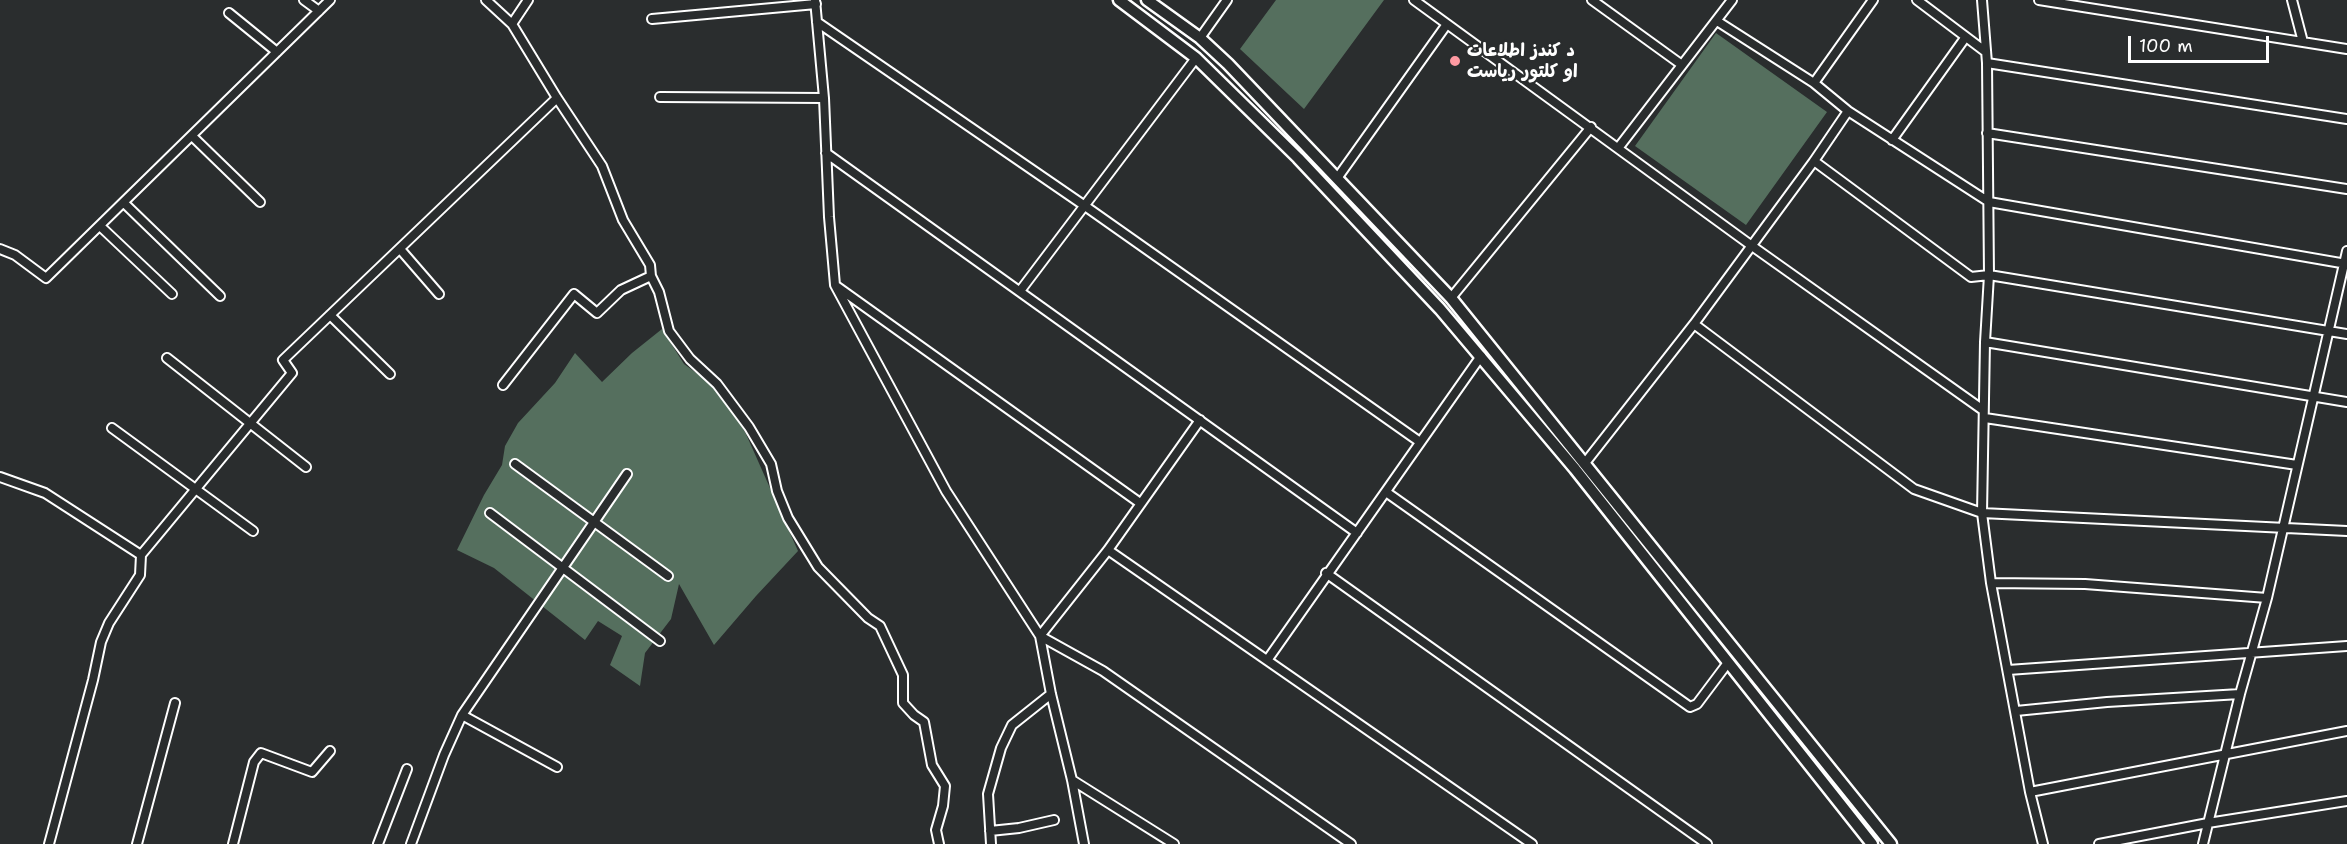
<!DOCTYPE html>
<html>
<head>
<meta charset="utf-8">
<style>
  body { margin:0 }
  #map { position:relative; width:2347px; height:844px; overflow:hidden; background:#2a2d2e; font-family:"Shantell Sans",sans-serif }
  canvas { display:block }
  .scale { position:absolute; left:2128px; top:36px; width:141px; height:27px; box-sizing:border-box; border:3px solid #fff; border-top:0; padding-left:8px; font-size:18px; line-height:21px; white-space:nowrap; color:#fff; -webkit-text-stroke:4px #2a2d2e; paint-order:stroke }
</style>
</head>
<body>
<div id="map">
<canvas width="2347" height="844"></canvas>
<div class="scale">100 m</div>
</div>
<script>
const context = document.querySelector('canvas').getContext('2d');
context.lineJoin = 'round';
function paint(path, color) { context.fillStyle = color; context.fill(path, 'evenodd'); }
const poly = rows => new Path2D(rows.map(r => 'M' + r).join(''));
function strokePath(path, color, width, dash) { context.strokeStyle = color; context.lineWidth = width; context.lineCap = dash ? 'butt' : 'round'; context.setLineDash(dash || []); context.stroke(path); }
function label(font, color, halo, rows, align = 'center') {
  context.font = font + ' "Shantell Sans","Playpen Sans Arabic",sans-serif'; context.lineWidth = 4.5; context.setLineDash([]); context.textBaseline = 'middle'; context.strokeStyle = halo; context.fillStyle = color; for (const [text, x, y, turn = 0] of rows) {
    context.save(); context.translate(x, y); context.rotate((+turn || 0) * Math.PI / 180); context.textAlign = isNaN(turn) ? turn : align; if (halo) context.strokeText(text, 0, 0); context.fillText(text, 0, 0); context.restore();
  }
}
paint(poly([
  [1276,0,1384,0,1304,109,1240,49],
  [1716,33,1827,112,1746,225,1635,146],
  [662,329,684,364,716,387,736,416,746,434,798,551,756,596,714,645,679,584,671,619,645,653,640,686,610,665,622,636,598,621,585,640,494,568,457,550,484,495,502,465,505,446,518,423,555,383,575,353,602,382,632,353]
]), '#556f5e');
const street = poly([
  [304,0,319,11],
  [486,0,512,24,557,98,602,166,623,220,650,265,651,276,659,292,669,331,690,359,717,384,749,427,771,464,777,491,788,518,818,567,868,618,880,626,903,675,903,703,914,715,924,722,932,765,945,786,943,806,936,830,939,844],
  [815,0,824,98,829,217,835,285,946,491,1040,636,1051,694,1072,780,1084,844],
  [1414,0,1752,246,1983,410],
  [1592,0,1682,65],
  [1917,0,1986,52],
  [1982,0,1987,63,1989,275,1985,342,1982,513,1991,583,2030,792,2043,844],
  [2039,0,2347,49],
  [2292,0,2303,42],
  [229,13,277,52],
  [652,19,816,4],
  [1717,21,1814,83,1848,111,1989,202,2347,264],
  [817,22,1085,206,1420,442],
  [512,24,528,0],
  [1200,38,1227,0],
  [1987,63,2347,119],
  [1814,83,1873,0],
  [660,97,824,98],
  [1987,133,2347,189],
  [192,136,260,202],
  [1892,140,1965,38],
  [1619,147,1732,0],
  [826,153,1357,533],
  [1814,161,1971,277,1989,275,2347,334],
  [1338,177,1447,24],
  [124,203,220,296],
  [100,226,172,294],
  [0,249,15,255,46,278,330,0],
  [400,249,439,294],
  [836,286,1140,503],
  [1020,291,1196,58],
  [1451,298,1591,127],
  [330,315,390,374],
  [1694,324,1914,489,1982,513,2347,531],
  [1985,342,2347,402],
  [167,358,306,467],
  [503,385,574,294,597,313,621,290,651,276],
  [1985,418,2297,465],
  [1200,420,1108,550,1040,636,1103,671,1351,844],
  [112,428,253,531],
  [1585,463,1694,324,1814,161,1848,111],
  [515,464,668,576],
  [0,477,45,493,141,555],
  [1386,492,1690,707,1697,704,1727,664],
  [490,513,660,641],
  [1108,550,1532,844],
  [1326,573,1707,844],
  [1991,583,2085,584,2267,598],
  [1268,659,1481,356],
  [2008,670,2347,646],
  [2016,711,2107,702,2240,694],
  [462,715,557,767],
  [1072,780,1174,844],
  [2030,792,2347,731],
  [990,831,1019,828,1054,820],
  [49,844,93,680,101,642,109,623,140,575,141,555,292,373,283,360,557,98],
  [137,844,175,703],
  [233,844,254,762,261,753,312,772,330,751],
  [378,844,407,769],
  [411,844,444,755,462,715,627,474],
  [991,844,988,794,1001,748,1012,725,1051,694],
  [2099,844,2208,823,2347,801],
  [2203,844,2240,694,2267,598,2347,251]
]);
const secondary = poly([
  [1119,0,1196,58,1298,158,1440,309,1575,469,1872,844],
  [1147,0,1200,38,1228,64,1451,298,1891,844]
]);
strokePath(street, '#fff', 12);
strokePath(secondary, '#fff', 15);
strokePath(street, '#2a2d2e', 8);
strokePath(secondary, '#2a2d2e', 10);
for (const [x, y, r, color] of [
  [1455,61,6,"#ff9aa2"]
]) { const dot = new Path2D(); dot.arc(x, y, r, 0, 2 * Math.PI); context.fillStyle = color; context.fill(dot); strokePath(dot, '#2a2d2e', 2); }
label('bold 18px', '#fff', '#2a2d2e', [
  ["د کندز اطلاعات",1467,51],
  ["او کلتور ریاست",1467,72]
], 'left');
</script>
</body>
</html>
